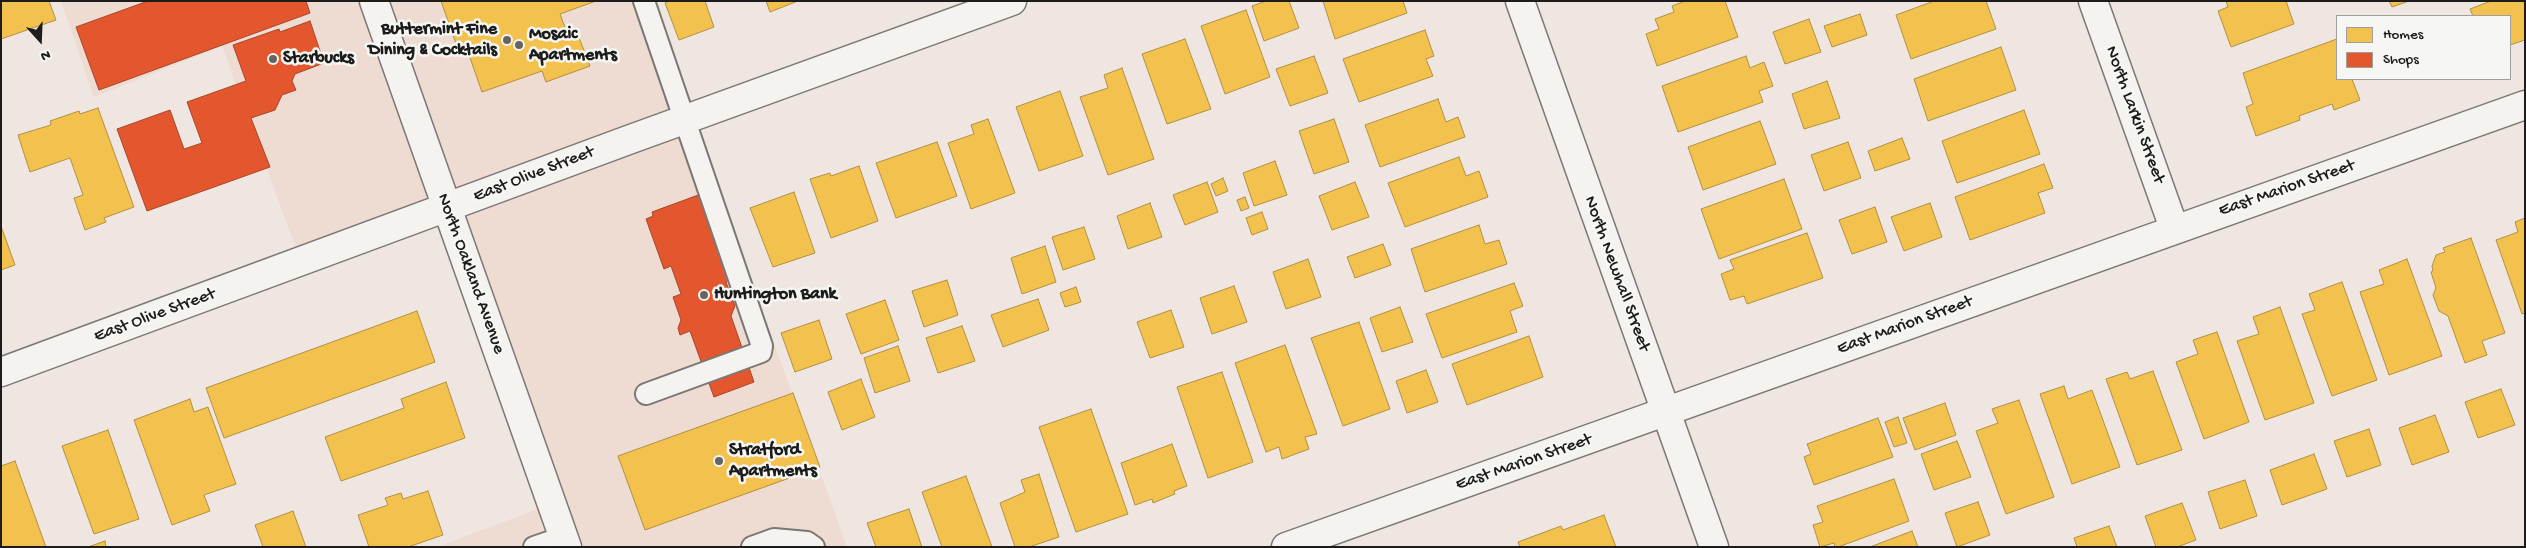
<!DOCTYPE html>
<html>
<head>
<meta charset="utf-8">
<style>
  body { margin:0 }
  #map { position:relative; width:2526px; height:548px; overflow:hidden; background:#efe6e2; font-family:"Gochi Hand",sans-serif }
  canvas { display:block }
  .frame { position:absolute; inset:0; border:2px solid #1c1c1c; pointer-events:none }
  .legend { position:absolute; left:2336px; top:15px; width:175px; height:65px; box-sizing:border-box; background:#f6f6f2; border:1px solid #9f9f9c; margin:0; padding:6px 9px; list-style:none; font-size:15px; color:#1c1c1c }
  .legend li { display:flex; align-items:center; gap:10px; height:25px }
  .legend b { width:25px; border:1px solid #9f9f9c }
  .north { position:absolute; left:15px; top:15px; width:50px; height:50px; -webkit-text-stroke:4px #f6f6f2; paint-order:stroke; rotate:160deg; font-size:14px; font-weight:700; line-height:20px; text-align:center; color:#1c1c1c }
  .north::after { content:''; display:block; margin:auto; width:18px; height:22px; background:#1c1c1c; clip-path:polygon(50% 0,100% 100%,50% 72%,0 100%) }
</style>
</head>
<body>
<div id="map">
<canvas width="2526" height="548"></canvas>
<div class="frame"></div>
<ul class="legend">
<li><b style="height:14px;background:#f2c14e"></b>Homes</li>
<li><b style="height:14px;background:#e4572e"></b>Shops</li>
</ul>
<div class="north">N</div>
</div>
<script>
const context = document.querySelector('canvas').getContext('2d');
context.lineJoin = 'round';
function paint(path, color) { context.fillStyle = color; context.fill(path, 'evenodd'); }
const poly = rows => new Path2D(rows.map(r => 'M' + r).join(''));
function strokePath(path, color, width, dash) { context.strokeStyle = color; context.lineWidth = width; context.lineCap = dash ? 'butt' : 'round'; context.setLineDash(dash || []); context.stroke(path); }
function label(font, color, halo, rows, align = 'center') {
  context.font = font + ' "Gochi Hand",sans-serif'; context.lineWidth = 5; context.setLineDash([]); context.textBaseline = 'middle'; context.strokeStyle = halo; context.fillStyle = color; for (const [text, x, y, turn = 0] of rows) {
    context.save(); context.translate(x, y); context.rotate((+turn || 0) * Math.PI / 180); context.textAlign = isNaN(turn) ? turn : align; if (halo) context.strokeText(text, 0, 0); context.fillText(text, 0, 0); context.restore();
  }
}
paint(poly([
  [61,1,656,1,705,150,847,547,437,547,551,504,446,209,301,262,222,46,94,97]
]), '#eedbd2');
const homes = poly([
  [1,1,49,1,56,20,1,39,1,1],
  [441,1,596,1,560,14,569,38,578,35,590,66,546,82,542,71,482,92,468,52,460,55,441,1],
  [669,1,705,1,714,27,679,40,665,3,669,1],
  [766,1,798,1,770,12,766,1],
  [1266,1,1289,1,1299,28,1264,41,1252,6,1266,1],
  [1323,1,1403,1,1407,13,1335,39,1323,1],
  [1685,1,1725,1,1738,37,1657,66,1646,34,1659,29,1655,19,1674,12,1672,6,1685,1],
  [1934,1,1986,1,1996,29,1911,59,1896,15,1934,1],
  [2226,1,2286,1,2294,24,2231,47,2218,11,2228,7,2226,1],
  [2389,1,2409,1,2392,7,2389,1],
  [2491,1,2525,1,2525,40,2510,45,2510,16,2473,16,2470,9,2491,1],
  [1246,10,1270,77,1225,94,1201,26,1246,10],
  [1860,14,1867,35,1832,47,1824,26,1860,14],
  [1809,19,1821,52,1785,64,1773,32,1809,19],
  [1425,30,1434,56,1426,59,1433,76,1359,102,1343,59,1425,30],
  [1185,39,1211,109,1167,124,1142,54,1185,39],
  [2337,39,2337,79,2352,79,2360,100,2334,110,2332,104,2299,116,2300,120,2256,136,2246,107,2253,104,2243,73,2337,39],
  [2001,47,2016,90,1928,121,1914,79,2001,47],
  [1314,56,1328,93,1290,106,1276,69,1314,56],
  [1746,56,1750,68,1764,62,1773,86,1759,91,1763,102,1678,132,1662,86,1746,56],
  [1122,68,1154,159,1108,175,1080,97,1108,88,1104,75,1122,68],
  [1827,81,1840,118,1804,129,1792,94,1827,81],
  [1060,91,1083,156,1039,171,1016,107,1060,91],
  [1438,99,1446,122,1458,117,1465,137,1380,167,1365,125,1438,99],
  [98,108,134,207,104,218,106,222,85,230,74,198,83,195,70,158,30,172,18,135,51,125,50,121,79,111,80,114,98,108],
  [2024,110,2040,154,1957,183,1942,141,2024,110],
  [988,119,1015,193,971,209,948,143,974,134,971,125,988,119],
  [1334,119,1349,162,1314,174,1299,131,1334,119],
  [1760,121,1776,164,1703,190,1688,147,1760,121],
  [1902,138,1910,159,1875,171,1868,151,1902,138],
  [937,142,957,196,896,218,876,163,937,142],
  [1848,142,1861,178,1824,191,1811,155,1848,142],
  [1459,157,1466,176,1479,171,1488,197,1405,227,1388,183,1459,157],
  [1275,161,1287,195,1254,206,1243,173,1275,161],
  [2044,164,2053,188,2038,193,2045,213,1970,240,1955,197,2044,164],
  [859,166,878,221,831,238,810,179,830,173,831,176,859,166],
  [1223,178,1228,191,1216,196,1211,184,1223,178],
  [1784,179,1802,229,1719,259,1701,209,1784,179],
  [1207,182,1218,212,1185,225,1173,195,1207,182],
  [1355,182,1369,217,1332,230,1319,196,1355,182],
  [794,192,815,253,773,267,750,208,794,192],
  [1245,197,1249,208,1241,211,1237,200,1245,197],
  [1150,203,1162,237,1128,249,1117,216,1150,203],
  [1930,203,1942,237,1904,251,1891,217,1930,203],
  [1875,207,1887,242,1852,254,1839,220,1875,207],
  [1262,212,1268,229,1252,235,1246,218,1262,212],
  [2525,218,2525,313,2522,314,2496,240,2518,232,2515,222,2525,218],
  [1479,225,1485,244,1499,240,1507,264,1425,292,1411,249,1479,225],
  [1,226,15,265,1,270,1,226],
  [1084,227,1095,259,1063,270,1052,237,1084,227],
  [1807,233,1823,278,1747,304,1744,296,1730,300,1721,274,1734,269,1730,260,1807,233],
  [2471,238,2505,333,2482,341,2487,355,2465,363,2448,316,2439,311,2433,295,2436,288,2431,272,2433,271,2432,266,2436,255,2445,252,2443,248,2471,238],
  [1383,244,1391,265,1355,278,1347,257,1383,244],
  [1045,246,1056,282,1022,294,1011,258,1045,246],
  [1308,259,1321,297,1286,309,1273,272,1308,259],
  [2407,259,2442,356,2389,375,2360,292,2384,284,2379,270,2407,259],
  [947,280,958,315,924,327,912,291,947,280],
  [2342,282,2377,380,2332,396,2302,314,2315,310,2309,294,2342,282],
  [1514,283,1523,306,1510,311,1517,332,1442,358,1426,314,1514,283],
  [1234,286,1247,322,1212,334,1200,298,1234,286],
  [1076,287,1081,302,1065,307,1060,293,1076,287],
  [1038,299,1049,330,1003,347,991,315,1038,299],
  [885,300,899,340,861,354,846,314,885,300],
  [1400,307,1413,342,1382,352,1370,318,1400,307],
  [2280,307,2314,403,2265,420,2237,341,2259,334,2253,317,2280,307],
  [1171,310,1184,347,1150,358,1137,322,1171,310],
  [417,311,435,362,224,438,206,388,417,311],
  [819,320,832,359,795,372,781,333,819,320],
  [1359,322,1390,409,1343,426,1311,338,1359,322],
  [962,326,975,361,938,373,926,338,962,326],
  [2217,332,2249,422,2204,439,2176,362,2198,354,2193,340,2217,332],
  [1529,336,1543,377,1467,405,1452,364,1529,336],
  [1285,345,1317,434,1305,437,1309,449,1282,459,1279,447,1266,452,1235,363,1285,345],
  [898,346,910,381,875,393,864,358,898,346],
  [1426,370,1438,402,1407,413,1396,381,1426,370],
  [2153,371,2182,450,2137,465,2106,379,2127,372,2130,379,2153,371],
  [1222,372,1253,462,1208,478,1177,387,1222,372],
  [861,379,875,417,842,430,828,392,861,379],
  [446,382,465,438,341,481,325,437,404,408,401,399,446,382],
  [2064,386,2068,399,2092,390,2120,467,2072,484,2040,394,2064,386],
  [2501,389,2515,425,2478,438,2465,402,2501,389],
  [793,393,820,467,645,530,618,456,793,393],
  [190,399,194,412,208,407,236,484,204,495,210,511,172,525,134,420,190,399],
  [2019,400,2054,497,2006,514,1976,431,1998,423,1992,409,2019,400],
  [1945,403,1956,435,1915,450,1903,418,1945,403],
  [1091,409,1128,514,1076,532,1039,427,1091,409],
  [2435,415,2449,452,2412,465,2399,428,2435,415],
  [1898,417,1907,443,1894,447,1885,422,1898,417],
  [1878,418,1893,457,1814,485,1804,457,1811,454,1807,444,1878,418],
  [2369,429,2381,465,2347,477,2334,441,2369,429],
  [108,430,139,519,94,534,62,446,108,430],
  [1957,441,1971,477,1934,490,1921,454,1957,441],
  [1172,444,1187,486,1174,491,1175,494,1153,503,1152,499,1135,505,1121,463,1172,444],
  [2314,454,2327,489,2282,505,2270,470,2314,454],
  [15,461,46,547,1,547,1,466,15,461],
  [1039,474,1059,537,1029,547,1015,547,1000,503,1025,492,1021,480,1039,474],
  [966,476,992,547,942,547,922,492,966,476],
  [1894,479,1909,521,1838,547,1835,547,1834,543,1820,547,1813,525,1823,522,1817,506,1894,479],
  [2245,480,2257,516,2220,529,2208,492,2245,480],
  [428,491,443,535,408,547,369,547,358,515,388,505,385,498,401,493,403,499,428,491],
  [1978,502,1990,535,1957,547,1945,513,1978,502],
  [2182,503,2196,540,2177,547,2156,547,2145,516,2182,503],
  [909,509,922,547,876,547,867,523,909,509],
  [293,511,306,547,263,547,255,525,293,511],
  [1604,515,1616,547,1520,547,1518,542,1561,526,1563,530,1604,515],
  [2109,526,2117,547,2077,547,2074,538,2109,526],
  [1912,531,1918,547,1870,547,1912,531],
  [105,541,106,547,88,547,105,541]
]);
paint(homes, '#f2c14e');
strokePath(homes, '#b2903f', 1);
const shops = poly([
  [148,1,306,1,310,13,99,90,76,27,148,1],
  [310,21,324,63,295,74,292,81,296,90,282,95,275,110,251,118,270,167,147,211,117,129,170,110,184,149,202,143,187,102,246,81,233,45,279,29,280,32,310,21],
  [701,194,730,275,726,282,735,306,731,316,754,382,714,397,690,331,680,335,678,328,681,320,673,297,681,294,671,266,664,269,646,219,653,216,652,212,701,194]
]);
paint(shops, '#e4572e');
strokePath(shops, '#a84529', 1);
const service = poly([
  [644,1,762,346,761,352,646,394],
  [534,547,563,537],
  [752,547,774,539,807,542,814,547]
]);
const minor = poly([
  [1520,1,1714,547],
  [2093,1,2174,228],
  [1,372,631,139,1012,1],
  [1286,547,2525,105]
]);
const secondary = poly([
  [374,1,567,547]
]);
strokePath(service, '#7b7775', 24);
strokePath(minor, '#7b7775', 31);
strokePath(secondary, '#7b7775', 31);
strokePath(service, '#f4f3f0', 20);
strokePath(minor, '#f4f3f0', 28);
strokePath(secondary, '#f4f3f0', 28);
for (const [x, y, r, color] of [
  [507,40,5,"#666361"],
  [519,45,5,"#666361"],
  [273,59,5,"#666361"],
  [704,295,5,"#666361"],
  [719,461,5,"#666361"]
]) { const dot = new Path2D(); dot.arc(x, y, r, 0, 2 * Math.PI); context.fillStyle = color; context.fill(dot); strokePath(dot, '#f6f6f2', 2); }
label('bold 18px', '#1c1c1c', '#f6f6f2', [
  ["Buttermint Fine",497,30,"right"],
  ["Dining & Cocktails",497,51,"right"],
  ["Mosaic",529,35],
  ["Apartments",529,56],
  ["Starbucks",283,59],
  ["Huntington Bank",714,295],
  ["Stratford",729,451],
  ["Apartments",729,472]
], 'left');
label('18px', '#1c1c1c', '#f6f6f2', [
  ["North Larkin Street",2134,115,70],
  ["East Olive Street",534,175,-21],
  ["East Marion Street",2287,189,-19],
  ["North Oakland Avenue",470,274,70],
  ["North Newhall Street",1616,274,70],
  ["East Olive Street",155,316,-20],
  ["East Marion Street",1905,326,-20],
  ["East Marion Street",1524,463,-19]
]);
</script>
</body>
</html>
